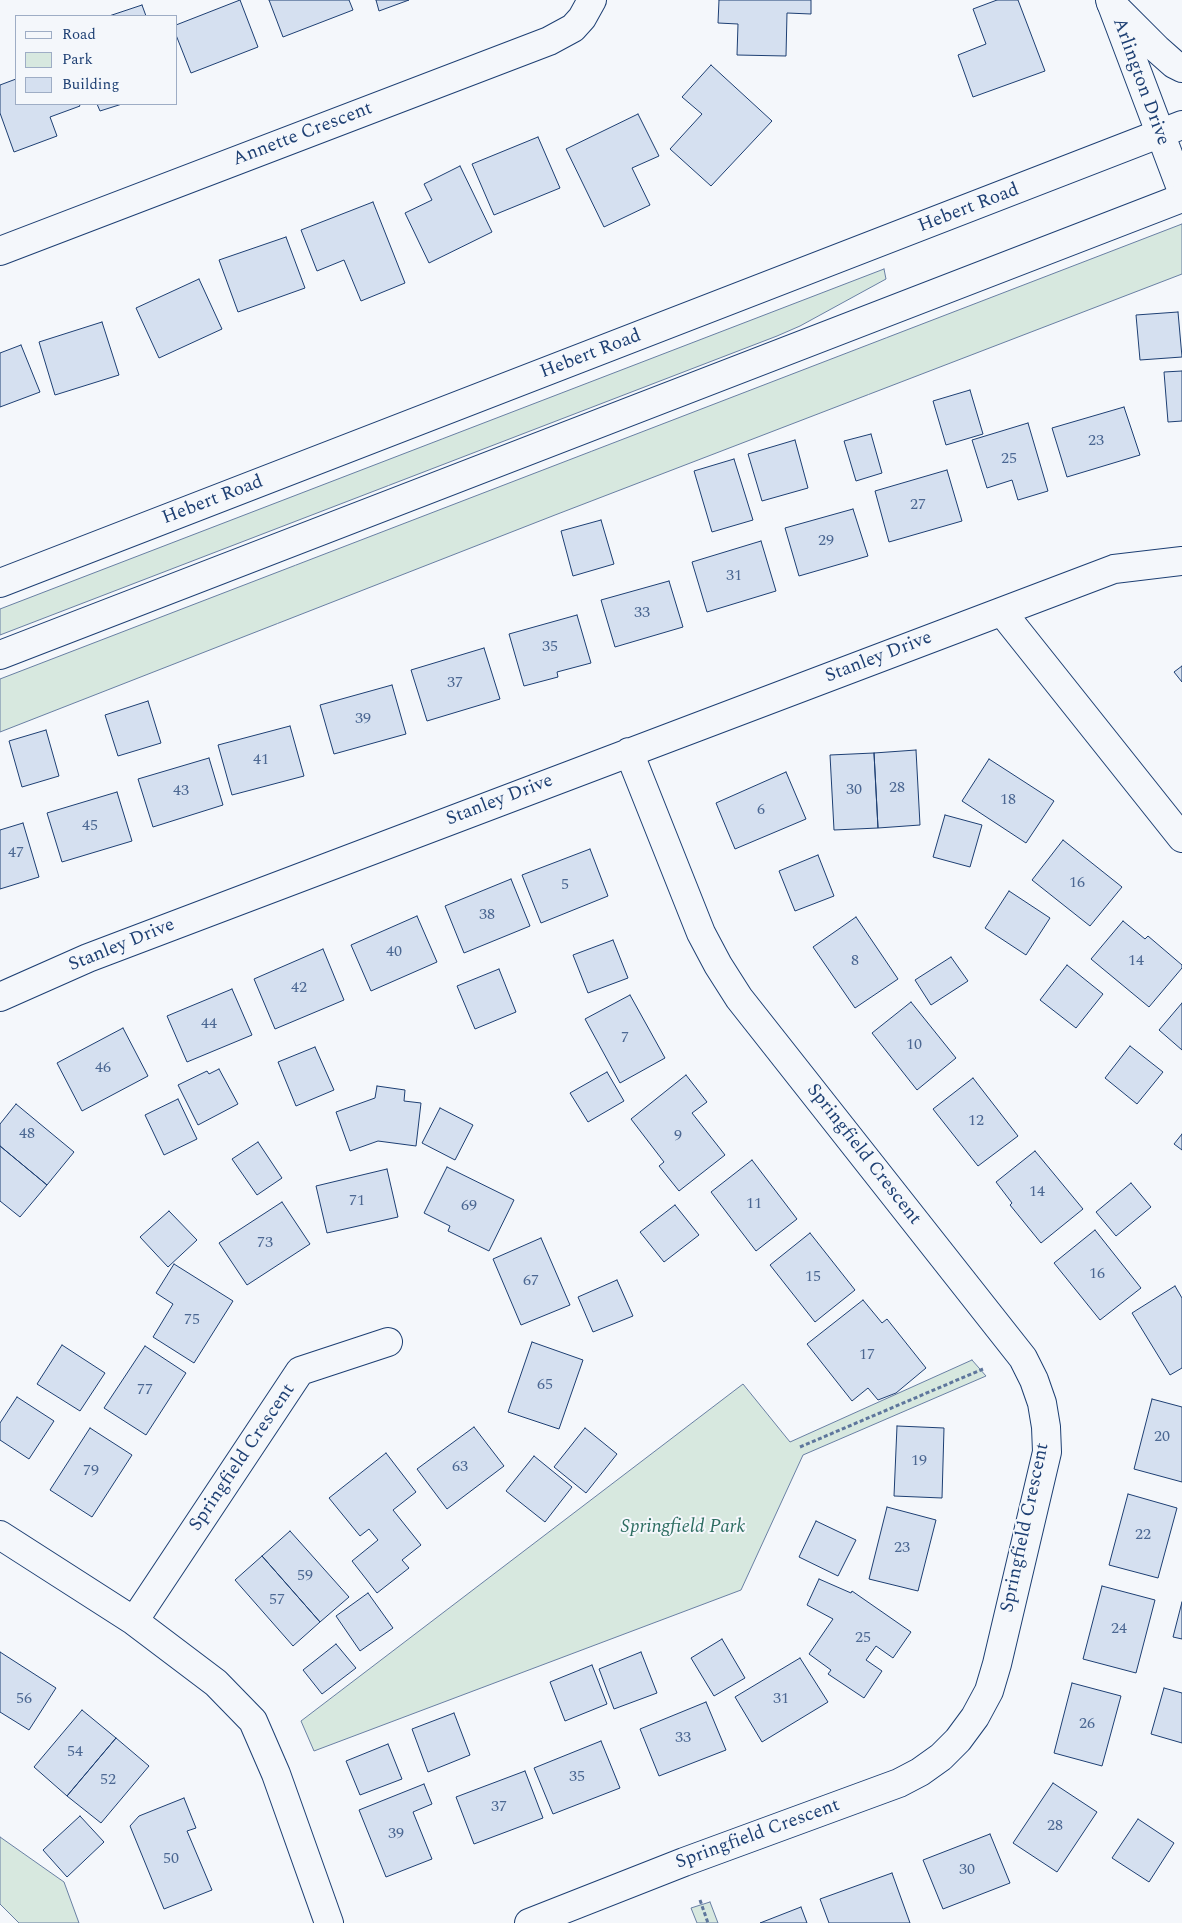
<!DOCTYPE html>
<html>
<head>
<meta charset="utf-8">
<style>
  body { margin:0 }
  #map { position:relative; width:1182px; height:1923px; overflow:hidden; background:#f4f7fb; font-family:Spectral,serif }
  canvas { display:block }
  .legend { position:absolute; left:15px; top:15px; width:162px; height:90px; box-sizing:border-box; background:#f4f7fb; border:1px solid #9eadc5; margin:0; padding:6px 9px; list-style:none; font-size:15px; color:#1d3f73 }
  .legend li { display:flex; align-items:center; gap:10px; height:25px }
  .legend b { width:25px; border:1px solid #9eadc5 }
</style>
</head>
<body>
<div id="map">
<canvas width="1182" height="1923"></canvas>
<ul class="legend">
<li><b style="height:6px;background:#f4f7fb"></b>Road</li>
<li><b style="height:14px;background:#d7e8df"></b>Park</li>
<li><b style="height:14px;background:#d5e0f0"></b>Building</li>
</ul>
</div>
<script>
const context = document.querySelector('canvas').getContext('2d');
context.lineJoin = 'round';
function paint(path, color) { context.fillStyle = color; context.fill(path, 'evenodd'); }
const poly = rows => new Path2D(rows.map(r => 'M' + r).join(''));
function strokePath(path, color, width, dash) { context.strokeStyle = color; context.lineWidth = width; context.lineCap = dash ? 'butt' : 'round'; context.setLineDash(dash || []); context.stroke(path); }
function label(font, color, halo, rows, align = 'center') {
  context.font = font + ' Spectral,serif'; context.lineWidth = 4; context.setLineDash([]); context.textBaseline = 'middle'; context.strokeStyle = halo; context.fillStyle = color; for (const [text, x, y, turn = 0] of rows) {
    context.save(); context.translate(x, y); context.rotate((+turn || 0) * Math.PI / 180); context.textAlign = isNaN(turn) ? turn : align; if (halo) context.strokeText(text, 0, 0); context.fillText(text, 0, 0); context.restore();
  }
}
const green = poly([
  [1182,224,1182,274,555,515,0,732,0,679,1182,224],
  [884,269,886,279,800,326,777,336,0,635,0,609,884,269],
  [972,1360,986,1376,803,1455,741,1590,314,1751,301,1721,743,1384,790,1442,972,1360],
  [0,1837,64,1882,79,1923,19,1923,0,1904,0,1837],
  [710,1902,718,1923,697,1923,691,1908,710,1902]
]);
paint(green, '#d7e8df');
strokePath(green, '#687fa3', 1);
const building = poly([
  [240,0,258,47,191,73,176,35,176,25,240,0],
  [269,0,349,0,353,10,283,37,269,0],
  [376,0,409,0,379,11,376,0],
  [719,0,811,0,811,14,787,13,786,56,737,55,738,24,718,23,719,0],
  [997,0,1018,0,1045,71,973,97,958,55,986,44,973,9,997,0],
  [142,5,146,16,109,16,142,5],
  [711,65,772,121,711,186,670,149,702,114,682,97,711,65],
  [16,79,16,104,79,104,80,106,50,117,57,136,14,152,0,113,0,85,16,79],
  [97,104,122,104,100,111,97,104],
  [638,114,659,156,632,168,650,205,604,227,566,149,638,114],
  [538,137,560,188,494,215,472,164,538,137],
  [460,166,492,232,429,263,405,213,432,200,424,184,460,166],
  [373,202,405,283,361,301,344,260,317,271,301,230,373,202],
  [286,237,305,288,238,312,219,260,286,237],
  [199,279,222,329,159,358,136,308,199,279],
  [1178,312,1182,357,1140,360,1136,315,1178,312],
  [102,322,119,375,55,395,39,342,102,322],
  [21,345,40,392,0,407,0,353,21,345],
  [1182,371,1182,421,1168,422,1164,372,1182,371],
  [970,390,983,434,946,445,933,401,970,390],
  [1124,407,1140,455,1067,477,1052,428,1124,407],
  [1028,423,1048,491,1018,500,1012,480,987,488,972,440,1028,423],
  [871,434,882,473,856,481,844,441,871,434],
  [795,440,808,488,762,501,748,454,795,440],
  [734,459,753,520,712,532,694,471,734,459],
  [947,470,962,521,889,542,875,491,947,470],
  [853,509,868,556,799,576,785,528,853,509],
  [601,520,614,564,573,576,561,531,601,520],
  [761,541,776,591,707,612,692,562,761,541],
  [669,581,683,627,615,647,601,600,669,581],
  [577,615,591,663,557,672,558,677,524,686,509,634,577,615],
  [484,648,500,699,427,721,411,670,484,648],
  [1182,666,1182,682,1174,672,1182,666],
  [392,685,406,734,334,754,320,705,392,685],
  [148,701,161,743,118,756,105,715,148,701],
  [290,726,304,776,232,795,218,745,290,726],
  [46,730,59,776,22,787,9,741,46,730],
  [916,750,920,825,878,828,874,753,916,750],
  [874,753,878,828,834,830,830,755,874,753],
  [209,758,223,805,153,827,138,779,209,758],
  [989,759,1054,801,1026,843,962,801,989,759],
  [786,772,806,819,735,849,716,803,786,772],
  [117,792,132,841,62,862,47,813,117,792],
  [945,815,982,825,970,867,933,857,945,815],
  [23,823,39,877,0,889,0,830,23,823],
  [1063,840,1122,887,1090,926,1032,880,1063,840],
  [590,849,608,896,541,923,522,875,590,849],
  [818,855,834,896,795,911,779,871,818,855],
  [511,879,530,926,464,953,445,906,511,879],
  [1009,891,1050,918,1026,955,985,928,1009,891],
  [417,916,437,962,371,991,351,945,417,916],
  [856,917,898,979,855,1008,813,947,856,917],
  [1123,921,1145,939,1148,936,1182,965,1182,968,1149,1007,1091,959,1123,921],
  [613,940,628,978,588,993,573,955,613,940],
  [323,949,344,1000,275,1029,254,979,323,949],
  [951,957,968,981,931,1005,915,980,951,957],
  [1067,965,1103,994,1076,1028,1040,1000,1067,965],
  [499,969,516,1012,475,1029,457,986,499,969],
  [232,989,252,1035,187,1062,167,1016,232,989],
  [630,995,665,1058,620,1083,585,1019,630,995],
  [911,1002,956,1058,917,1090,872,1033,911,1002],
  [1182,1003,1182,1050,1159,1030,1182,1003],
  [123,1028,148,1076,82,1111,57,1063,123,1028],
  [1130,1046,1163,1072,1137,1104,1105,1078,1130,1046],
  [315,1047,334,1090,296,1106,278,1062,315,1047],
  [219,1069,238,1104,198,1125,178,1085,207,1071,209,1074,219,1069],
  [607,1072,624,1101,588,1122,570,1093,607,1072],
  [686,1075,707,1102,692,1113,725,1155,679,1191,659,1166,664,1162,631,1119,686,1075],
  [973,1078,1018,1136,978,1166,933,1109,973,1078],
  [377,1086,405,1090,404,1101,421,1103,416,1146,378,1141,350,1151,336,1112,375,1098,377,1086],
  [178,1099,197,1139,164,1155,145,1115,178,1099],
  [16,1104,74,1152,47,1185,0,1146,0,1124,16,1104],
  [440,1108,473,1125,455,1160,422,1143,440,1108],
  [1182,1134,1182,1150,1174,1144,1182,1134],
  [258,1142,282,1178,257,1195,232,1159,258,1142],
  [0,1146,47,1185,20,1217,0,1201,0,1146],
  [1035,1151,1083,1209,1041,1243,1010,1205,1012,1203,996,1182,1035,1151],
  [752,1160,797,1219,756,1251,711,1192,752,1160],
  [447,1167,514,1200,489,1251,448,1231,450,1226,424,1213,447,1167],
  [387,1169,398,1217,327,1233,316,1186,387,1169],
  [1131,1183,1151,1207,1116,1236,1096,1212,1131,1183],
  [282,1202,310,1244,247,1285,219,1243,282,1202],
  [675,1205,699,1235,664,1262,640,1232,675,1205],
  [169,1211,197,1240,168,1267,140,1237,169,1211],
  [1095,1230,1141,1288,1100,1320,1054,1263,1095,1230],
  [810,1233,855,1290,815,1322,770,1265,810,1233],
  [541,1238,570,1305,521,1325,493,1259,541,1238],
  [174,1264,233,1301,194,1363,153,1337,173,1304,156,1293,174,1264],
  [617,1280,633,1316,593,1332,578,1297,617,1280],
  [1175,1286,1182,1298,1182,1368,1170,1375,1132,1313,1175,1286],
  [863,1300,882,1323,887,1319,926,1368,896,1393,878,1400,868,1388,852,1401,807,1344,863,1300],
  [532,1342,583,1360,559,1429,508,1412,532,1342],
  [62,1345,105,1373,80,1411,37,1384,62,1345],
  [145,1346,186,1373,146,1435,104,1408,145,1346],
  [17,1397,54,1421,29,1459,0,1440,0,1423,17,1397],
  [1152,1399,1182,1407,1182,1482,1134,1469,1152,1399],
  [897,1426,944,1428,942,1498,894,1496,897,1426],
  [474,1427,504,1466,447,1509,417,1469,474,1427],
  [90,1428,132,1455,92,1517,50,1490,90,1428],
  [585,1428,617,1454,586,1493,554,1467,585,1428],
  [386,1453,416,1492,393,1510,421,1545,402,1560,409,1568,377,1593,352,1561,378,1540,369,1529,360,1536,329,1498,386,1453],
  [534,1456,572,1487,545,1522,506,1491,534,1456],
  [1128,1494,1177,1508,1158,1578,1109,1565,1128,1494],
  [887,1507,936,1520,918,1591,869,1579,887,1507],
  [816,1521,856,1540,838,1576,799,1557,816,1521],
  [290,1531,349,1597,320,1622,262,1556,290,1531],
  [262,1556,320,1622,293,1646,235,1580,262,1556],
  [819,1579,851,1593,852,1591,911,1632,893,1658,876,1646,866,1660,882,1671,864,1698,828,1674,831,1670,809,1654,833,1619,807,1605,819,1579],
  [1102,1586,1155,1600,1136,1673,1083,1659,1102,1586],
  [368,1593,393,1628,360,1651,336,1616,368,1593],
  [1182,1602,1182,1639,1173,1637,1182,1602],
  [722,1639,745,1678,714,1696,691,1658,722,1639],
  [336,1644,356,1668,322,1694,303,1670,336,1644],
  [0,1652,56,1688,29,1730,0,1712,0,1652],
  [641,1652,657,1693,614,1709,599,1669,641,1652],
  [800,1658,828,1702,762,1742,735,1697,800,1658],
  [592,1665,607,1704,565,1721,550,1682,592,1665],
  [1072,1683,1121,1696,1102,1766,1054,1753,1072,1683],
  [1164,1688,1182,1693,1182,1743,1151,1734,1164,1688],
  [706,1702,726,1750,659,1776,640,1729,706,1702],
  [82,1710,116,1738,67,1796,34,1767,82,1710],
  [454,1713,470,1755,428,1772,412,1729,454,1713],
  [116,1738,149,1766,101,1823,67,1796,116,1738],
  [601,1741,620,1788,553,1814,534,1768,601,1741],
  [388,1744,402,1779,360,1795,346,1761,388,1744],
  [525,1771,543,1818,474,1844,456,1797,525,1771],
  [1053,1783,1097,1812,1057,1872,1013,1843,1053,1783],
  [424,1784,432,1804,413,1812,432,1859,386,1877,359,1810,424,1784],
  [184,1798,196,1828,187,1831,212,1890,164,1909,130,1826,139,1816,184,1798],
  [80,1816,104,1842,67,1877,43,1850,80,1816],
  [1138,1819,1174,1843,1149,1882,1112,1858,1138,1819],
  [990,1834,1010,1883,943,1909,923,1860,990,1834],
  [892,1873,910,1923,829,1923,820,1899,892,1873],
  [801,1907,807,1923,760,1923,801,1907]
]);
paint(building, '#d5e0f0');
strokePath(building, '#1d3f73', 1);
const minor = poly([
  [0,251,549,41,573,28,582,18,592,0],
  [1002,612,1182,838],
  [0,997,88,958,1114,569,1182,561],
  [0,1535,134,1621,216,1683,253,1721,276,1774,329,1923],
  [134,1621,300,1371,388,1342],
  [529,1923,684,1862,899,1783,920,1772,941,1757,958,1740,975,1717,989,1691,997,1664,1047,1452,1046,1427,1042,1403,1034,1380,1023,1358,739,998,718,965,701,933,629,752]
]);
const tertiary = poly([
  [1110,0,1182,191]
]);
const secondary = poly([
  [1111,3,1157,49,1174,64,1182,68],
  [0,583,1182,125],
  [0,655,1182,198]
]);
strokePath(minor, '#1d3f73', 30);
strokePath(tertiary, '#1d3f73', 30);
strokePath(secondary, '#1d3f73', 30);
strokePath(poly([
  [800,1447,983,1369],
  [700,1900,708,1923]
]), '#5e769c', 3, [4, 2.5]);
strokePath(minor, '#f4f7fb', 28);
strokePath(tertiary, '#f4f7fb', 28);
strokePath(secondary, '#f4f7fb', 28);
label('16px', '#4b6792', null, [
  ["23",1096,442],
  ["25",1009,460],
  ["27",918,506],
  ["29",826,542],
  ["31",734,577],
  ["33",642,614],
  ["35",550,648],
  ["37",455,684],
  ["39",363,720],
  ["41",261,761],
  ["28",897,789],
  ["30",854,791],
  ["43",181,792],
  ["18",1008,801],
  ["6",761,811],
  ["45",90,827],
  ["47",16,854],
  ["16",1077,884],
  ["5",565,886],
  ["38",487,916],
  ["40",394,953],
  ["8",855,962],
  ["14",1136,962],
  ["42",299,989],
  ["44",209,1025],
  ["7",625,1039],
  ["10",914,1046],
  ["46",103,1069],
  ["12",976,1122],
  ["48",27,1135],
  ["9",678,1137],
  ["14",1037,1193],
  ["71",357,1202],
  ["11",754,1205],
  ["69",469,1207],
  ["73",265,1244],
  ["16",1097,1275],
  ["15",813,1278],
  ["67",531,1282],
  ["75",192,1321],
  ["17",867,1356],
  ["65",545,1386],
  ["77",145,1391],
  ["20",1162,1438],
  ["19",919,1462],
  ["63",460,1468],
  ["79",91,1472],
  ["22",1143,1536],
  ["23",902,1549],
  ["59",305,1577],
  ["57",277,1601],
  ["24",1119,1630],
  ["25",863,1639],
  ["56",24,1700],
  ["31",781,1700],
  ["26",1087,1725],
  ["33",683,1739],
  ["54",75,1753],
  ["35",577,1778],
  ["52",108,1781],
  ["37",499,1808],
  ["28",1055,1827],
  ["39",396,1835],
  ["50",171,1860],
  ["30",967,1871]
]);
label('19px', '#1d3f73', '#f4f7fb', [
  ["Arlington Drive",1140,82,70],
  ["Annette Crescent",303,135,-21],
  ["Hebert Road",969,209,-21],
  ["Hebert Road",591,355,-21],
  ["Hebert Road",213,501,-21],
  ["Stanley Drive",879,658,-21],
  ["Stanley Drive",500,801,-21],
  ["Stanley Drive",122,946,-22],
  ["Springfield Crescent",863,1155,52],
  ["Springfield Crescent",243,1458,-56],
  ["Springfield Crescent",1026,1528,-78],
  ["Springfield Crescent",758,1835,-20]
]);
label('italic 19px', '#2c6c60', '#f4f7fb', [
  ["Springfield Park",683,1528]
]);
</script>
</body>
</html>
